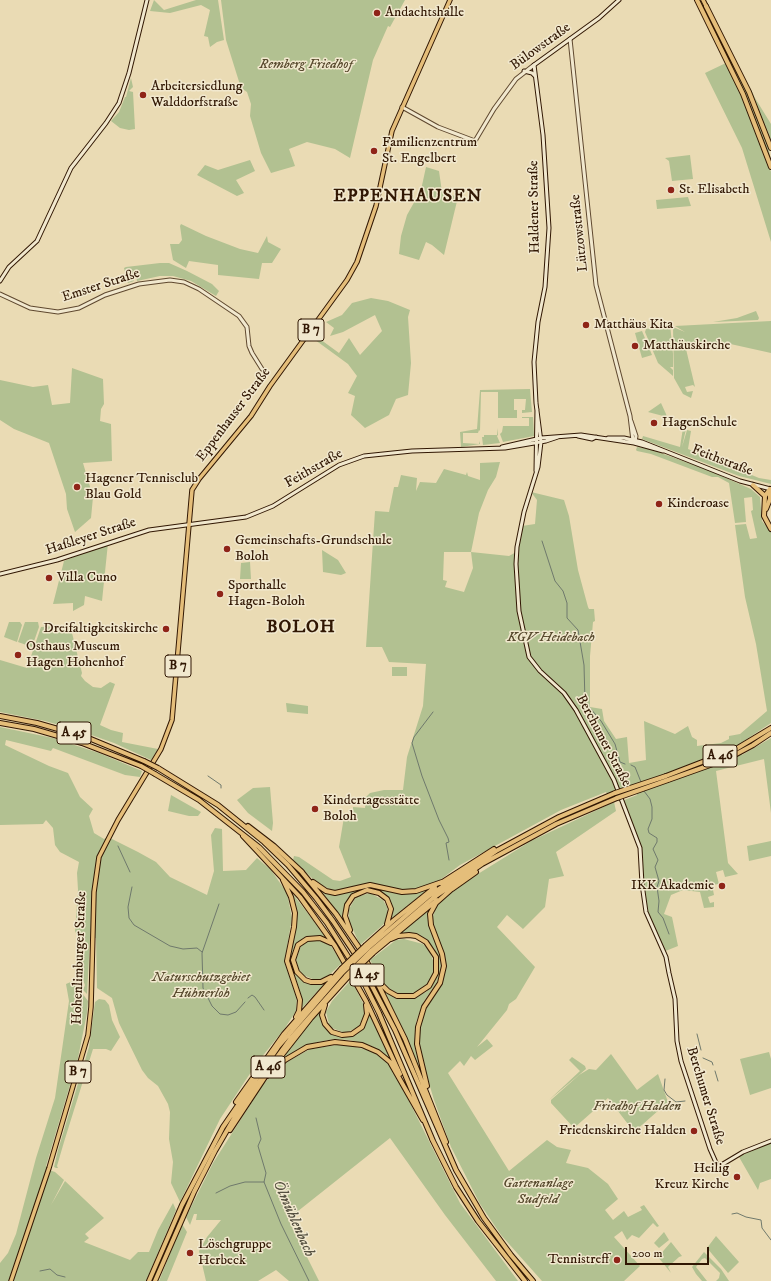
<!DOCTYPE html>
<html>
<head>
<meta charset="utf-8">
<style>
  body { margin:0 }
  #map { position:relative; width:771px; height:1281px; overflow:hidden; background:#eadbb4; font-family:"IM FELL DW Pica",serif }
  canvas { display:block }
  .scale { position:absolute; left:625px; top:1247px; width:84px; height:18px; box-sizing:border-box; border:2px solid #311703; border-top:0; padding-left:5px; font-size:12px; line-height:14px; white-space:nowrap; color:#311703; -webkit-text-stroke:3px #f1e8ce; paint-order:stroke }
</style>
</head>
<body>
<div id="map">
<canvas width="771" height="1281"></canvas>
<div class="scale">200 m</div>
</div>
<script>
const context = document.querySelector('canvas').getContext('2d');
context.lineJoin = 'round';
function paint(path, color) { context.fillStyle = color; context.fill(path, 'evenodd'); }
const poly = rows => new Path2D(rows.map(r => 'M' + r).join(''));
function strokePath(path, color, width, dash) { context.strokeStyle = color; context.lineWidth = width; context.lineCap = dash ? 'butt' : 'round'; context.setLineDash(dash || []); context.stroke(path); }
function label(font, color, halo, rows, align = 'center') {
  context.font = font + ' "IM FELL DW Pica",serif'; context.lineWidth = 3; context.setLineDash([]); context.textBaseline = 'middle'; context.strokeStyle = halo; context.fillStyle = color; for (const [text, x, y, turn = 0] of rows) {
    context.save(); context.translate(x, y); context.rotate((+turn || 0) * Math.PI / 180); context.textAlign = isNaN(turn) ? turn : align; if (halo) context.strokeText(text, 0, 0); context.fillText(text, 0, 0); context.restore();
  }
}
paint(poly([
  [154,0,164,10,196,0,218,0,224,40,217,42,210,47,208,37,204,36,210,10,201,5,170,13,150,11],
  [221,0,405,0,390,27,388,26,373,60,350,158,335,149,307,142,289,149,295,166,271,173,261,153,250,116,251,104,247,92,241,88,226,40],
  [699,0,701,0,748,93,768,145,771,161,746,94],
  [728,62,763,144,771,172,771,242,742,148,705,73],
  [131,78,133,87,129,91,133,92,135,129,129,130,120,128,111,121,119,112,125,97,126,97],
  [749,85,755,98,771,124,771,141],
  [690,155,693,179,672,181,669,161,665,158],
  [250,160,255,171,236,180,244,193,237,196,197,175,205,165,218,170],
  [426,167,439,171,442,192,458,197,444,255,432,245,426,242,419,260,399,254,401,236,407,215,421,190],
  [688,197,691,206,657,209,656,200],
  [181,224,206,236,240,249,258,253,267,236,268,242,281,249,272,263,262,263,259,279,218,275,218,265,189,261,186,268,173,260,170,244,179,244,182,240,180,226],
  [160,263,169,263,187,271,212,284,219,291,216,296,191,281,173,276,160,276,137,281,136,276,133,276,134,281,128,283,124,268,126,267],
  [371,298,388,301,410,310,408,317,411,363,408,395,396,399,389,415,365,428,351,415,355,396,348,393,357,376,348,364,311,337,313,334,339,353,349,338,360,355,382,331,375,315,343,332,330,336,334,328,326,322,342,315,352,303],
  [756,311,759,318,758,320,713,322,737,318],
  [771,321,771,353,726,343,712,344,686,349,695,387,693,385,685,387,687,392,693,391,691,398,683,394,674,378,673,327,685,332,675,326],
  [670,324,673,354,673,367,670,367,673,370,673,376,658,363,645,332,646,329],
  [642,331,652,355,642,358,635,333],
  [72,368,103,379,104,404,101,409,100,421,111,424,112,461,83,463,93,497,91,518,75,532,67,509,66,494,49,443,14,429,0,420,0,380,33,387,48,385,52,405,70,403],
  [530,389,532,412,522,413,522,410,525,410,526,399,514,399,514,410,517,410,517,418,498,418,498,392,481,392,480,431,479,430,478,433,463,433,463,443,479,444,480,441,480,444,461,447,460,432,477,429,480,390],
  [661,403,666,414,667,417,648,412],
  [522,417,533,417,534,436,503,442,500,434,502,432,503,426,529,426,529,418,522,418],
  [498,428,498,435,497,436,500,443,483,445,482,437,484,437,484,435,497,435],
  [683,428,686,429,682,447,687,430,691,431,688,449,759,478,771,480,771,484,739,476,642,439,643,436,680,447],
  [637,447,647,448,708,470,751,489,760,497,762,521,771,532,771,723,741,743,740,734,767,711,756,644,745,597,735,525,746,524,750,539,757,538,751,511,753,510,752,497,744,498,746,522,735,523,729,483,718,477,712,477,651,454,637,451,636,450],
  [500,462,496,477,488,490,479,513,471,552,509,556,518,551,522,526,535,524,537,500,531,492,564,500,569,516,578,570,588,607,589,609,594,609,595,621,593,622,590,656,590,707,602,709,604,721,616,739,627,737,629,763,646,760,644,721,675,734,688,726,692,737,697,740,697,746,721,743,729,739,729,736,740,734,742,755,771,738,771,813,764,759,716,771,728,863,738,874,725,877,723,870,716,872,719,884,712,885,714,895,708,897,710,903,714,902,714,907,704,908,700,892,683,890,671,895,664,914,672,917,678,946,663,952,647,913,642,884,641,852,622,801,637,795,634,787,608,796,606,792,561,810,460,865,436,883,420,888,403,890,372,884,338,891,331,890,316,882,293,860,294,856,299,857,333,880,340,881,351,877,339,847,344,817,353,816,353,807,365,808,366,797,370,793,384,790,403,790,407,757,423,706,426,664,389,662,382,647,366,647,375,511,389,512,394,487,398,487,401,475,417,478,416,491,420,482,436,483,444,469,466,475,467,472,468,476,480,480,480,463],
  [444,552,471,552,473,568,464,592,445,587,447,581,443,580],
  [108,543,102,601,85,596,84,605,73,611,73,603,53,604,64,561],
  [322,550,338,560,346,573,341,575,323,572],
  [250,562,251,579,240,579,241,563],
  [9,622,20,622,22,625,17,642,4,637],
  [25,622,38,622,39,627,32,647,18,642],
  [54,626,71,629,82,673,81,676,85,681,93,687,101,688,110,682,115,684,100,725,111,730,123,733,122,742,158,749,151,760,114,743,77,730,45,721,0,712,0,660,27,668,41,627],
  [392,667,407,667,407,676,392,676],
  [286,703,308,706,308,714,287,712],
  [0,727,53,738,99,753,142,771,140,777,125,775,53,748,51,751,6,740,5,745,49,766,68,773,80,797,93,809,89,816,94,833,104,839,108,837,138,852,156,862,170,877,207,895,214,871,211,835,215,828,222,829,223,871,246,870,257,858,271,870,287,893,292,918,285,959,297,997,296,1011,285,1028,257,1063,220,1119,180,1202,171,1183,173,1162,169,1139,170,1112,168,1104,158,1086,148,1078,142,1070,119,1023,112,998,97,988,96,938,90,938,87,994,83,990,85,985,78,968,77,956,80,941,75,931,78,890,77,873,79,862,60,852,55,845,53,828,46,820,43,824,0,825],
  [270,787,273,823,272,831,248,813,237,800,253,788],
  [171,795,201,812,198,816,189,816,168,811],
  [614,802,616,811,556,852,564,876,549,879,545,907,523,929,507,915,497,927,535,967,516,999,509,1004,507,1010,477,1047,487,1039,493,1046,475,1060,471,1056,464,1066,460,1061,448,1073,509,1171,547,1140,557,1147,571,1150,566,1163,588,1168,608,1184,618,1199,605,1210,613,1220,624,1211,628,1217,642,1210,640,1207,644,1205,659,1226,657,1227,653,1223,639,1238,632,1235,627,1240,622,1231,614,1237,640,1266,624,1281,542,1281,501,1235,480,1204,451,1147,434,1100,420,1053,419,1039,420,1024,426,1006,441,985,445,971,444,954,433,928,432,919,437,905,457,887,531,841],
  [771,841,771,856,749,861,747,846],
  [362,888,374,888,411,893,427,890,392,918,391,905,382,893,375,890,361,889,351,895,345,904,343,914,345,923,320,889,339,894],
  [289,889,327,938,320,936,308,936,300,941,293,950,292,965,297,976,304,981,314,985,326,982,302,1008,300,992,290,966,290,951,295,931,297,917,295,901],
  [370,893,383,900,387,907,388,915,385,923,360,945,349,921,349,909,356,897],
  [430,907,428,923,440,954,442,967,437,982,424,1001,416,1022,415,1045,423,1077,385,992,397,997,414,997,426,992,434,982,438,965,434,948,419,936,409,933,400,933],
  [404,939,423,944,429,950,434,963,433,975,425,987,418,992,405,994,397,993,388,988,382,981,370,960,396,940],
  [316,940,326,943,331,946,342,963,326,978,315,980,303,975,298,968,296,959,299,950,302,945,306,942],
  [351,980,364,1005,365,1013,359,1027,345,1033,332,1028,329,1024,326,1012,332,1001],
  [73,981,88,1001,87,1013,78,1058,46,1166,49,1168,49,1170,55,1172,64,1180,51,1205,65,1181,104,1218,85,1234,89,1238,84,1242,130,1260,138,1252,149,1252,158,1230,173,1203,176,1210,146,1281,0,1281,0,1263,8,1253,16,1234,36,1158,55,1098,69,1001,66,984],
  [99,999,105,1000,109,1005,112,1020,120,1037,111,1051,106,1049,93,1049,64,1142,57,1166,58,1168,56,1168,54,1167,58,1150,89,1047,95,1002],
  [319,1011,325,1028,335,1036,343,1037,353,1036,362,1030,366,1024,369,1012,391,1061,379,1050,369,1045,350,1040,334,1039,318,1042,302,1047,278,1062],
  [343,1044,372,1051,385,1060,394,1071,460,1203,518,1281,496,1281,445,1215,390,1138,288,1219,319,1281,289,1281,276,1270,258,1281,206,1281,199,1251,207,1237,221,1220,196,1220,197,1214,194,1214,190,1225,186,1217,213,1163,264,1083,273,1074,285,1063,310,1049],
  [769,1052,771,1059,771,1088,750,1095,740,1059],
  [611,1054,637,1090,658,1074,668,1102,634,1132,608,1098,574,1128,551,1103,551,1100,579,1075,589,1069,596,1070],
  [572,1057,585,1066,586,1069,549,1100,580,1071,569,1060],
  [771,1142,771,1179,760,1183,758,1190,739,1157,747,1152],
  [182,1224,187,1232,167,1281,159,1281],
  [664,1232,669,1240,659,1248,654,1243],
  [716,1236,739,1262,728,1273,707,1248],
  [671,1242,682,1256,679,1257,668,1267,671,1273,658,1257],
  [704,1252,721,1269,729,1281,716,1281,719,1278,720,1273,705,1258,702,1259,696,1267,707,1281,702,1281,696,1274,692,1267]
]), '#b2c191');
strokePath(poly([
  [542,541,555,581,563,591,567,603,567,618,578,630,584,665,585,702,601,721,615,744,620,762,625,764],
  [433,712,414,737,412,743,422,776,439,820,448,838,449,842,446,843,449,860],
  [631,765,635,767,641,782],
  [208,776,221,785,221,788],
  [644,791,650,799,652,807,652,819,648,829,649,833,657,838,657,842,653,849,658,860,655,867,659,881,657,887,659,901,658,912,663,918,669,934],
  [118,846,130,872],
  [132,887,128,907,129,918,134,925,170,946,183,949,197,948,202,952],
  [219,904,202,953,203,988,212,1006,220,1014,228,1015,236,1012,245,1002],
  [248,998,252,995,255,997,264,1010],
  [697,1034,701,1050],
  [703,1058,712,1062,713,1065],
  [715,1071,718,1081],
  [665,1079,664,1090,667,1095,676,1102,685,1101],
  [256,1118,261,1139,258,1146,266,1173,264,1182,281,1224,309,1281],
  [216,1193,230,1186,245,1182,264,1182],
  [732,1214,737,1213,746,1217,761,1220,762,1228,771,1240],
  [40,1271,50,1269,57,1275,65,1277]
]), '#6f796c', 1);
const tertiary = poly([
  [570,39,596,285,630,416,633,441],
  [402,107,438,127,475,141,494,109,516,79,534,65],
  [0,294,30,308,58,312,79,308,105,295,139,284,170,280,184,282,199,289,239,316,247,327,249,346,252,353,262,369],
  [631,421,636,436,635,442]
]);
const secondary = poly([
  [619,0,599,18,534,65,543,135,549,228,545,287,538,322,534,362,536,403,541,442,538,467,524,512,517,547,516,564,519,611,529,657,540,671,564,693,576,710,614,780,640,848,642,884,646,912,666,957,669,973,675,999,677,1041,681,1061,710,1149,718,1167,743,1152,771,1141],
  [524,71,532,73,535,76],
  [0,281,9,267,37,241,71,168,106,123,119,103,129,73,147,0],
  [578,436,592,439,596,437],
  [608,438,624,438,642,442,740,481,771,489],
  [502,447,541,438,581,435,634,443,663,451],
  [536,471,537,409],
  [0,574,57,560,149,530,246,517,273,506,339,465,364,456,412,451,505,448,546,441,558,437]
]);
const primary = poly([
  [703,0,706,6],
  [11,1281,49,1168,88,1035,91,1007,94,892,99,857,118,820,161,749,172,720,192,490,199,479,251,416,270,386,347,280,357,262,376,206,392,131,450,0]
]);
const trunk = poly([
  [697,0,743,94,771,167],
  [706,6,749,92,771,148],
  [766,509,770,499,770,489]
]);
const motorway = poly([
  [753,485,765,496,764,516,771,529],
  [765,496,770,489],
  [0,716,37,723,86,737,144,761],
  [0,723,34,729,82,743,141,766],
  [158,768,218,805,264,842,288,865,316,898,333,921,357,957],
  [155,774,199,800,259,847,303,892,327,923,361,977,379,1013,433,1141],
  [666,776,736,749,771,728],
  [668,780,727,759,753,745,771,733],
  [248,826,274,846,302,872],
  [243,836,300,897,335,946,366,1001,400,1074],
  [301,871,336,914,362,952],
  [283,880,291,897,295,913,294,927,287,961,300,1000,299,1011,296,1017],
  [313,882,326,891,335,893,370,885,402,892,416,891,442,882],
  [441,883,494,849],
  [452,889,476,872],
  [350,930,345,916,347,905,353,896,367,890,379,893,387,899,391,909,387,924],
  [331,943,320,938,307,939,298,945,293,960,297,972,305,980,311,982,321,982,331,977],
  [366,945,394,920,435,887],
  [368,948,430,895,496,851,559,817,615,793],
  [371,951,433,898,482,864,556,824,617,798],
  [373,953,437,900],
  [365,958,405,1039,446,1142],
  [360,963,395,1030,456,1170,484,1218,511,1255,533,1281],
  [382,985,388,991,397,996,414,996,429,986,436,973,436,957,426,942,416,936,409,935,398,936,391,939],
  [325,1005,322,1015,325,1024,332,1032,342,1035,352,1034,362,1027,367,1014,366,1005],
  [271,1069,311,1018,348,977],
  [267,1076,285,1060,307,1047,335,1042,362,1045,378,1052,390,1062,423,1120],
  [427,1086,417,1044,418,1027,424,1007,440,983,444,966,442,954,431,925,430,914,436,903,454,887],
  [236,1102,284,1034,341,969],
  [230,1130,267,1074],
  [432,1139,456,1187,478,1221,525,1281],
  [149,1281,182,1205,223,1127,278,1047,343,972],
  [155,1281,194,1192,215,1151,240,1108,291,1038,346,976]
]);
strokePath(tertiary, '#5f482f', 5);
strokePath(secondary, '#311703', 5);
strokePath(primary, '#311703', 5.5);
strokePath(trunk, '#311703', 6);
strokePath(motorway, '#311703', 6);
strokePath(tertiary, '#f1e8ce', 3);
strokePath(secondary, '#f1e8ce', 3);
strokePath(primary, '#e5be7a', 3.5);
strokePath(trunk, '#e5be7a', 4);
strokePath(motorway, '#e5be7a', 4);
const motorwayBridge = poly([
  [144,761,158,768],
  [141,766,155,774],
  [615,793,666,776],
  [617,798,668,780],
  [341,969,366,945],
  [343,972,368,948],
  [346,976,371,951],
  [348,977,373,953]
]);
strokePath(motorwayBridge, '#311703', 6, []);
strokePath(motorwayBridge, '#e5be7a', 4);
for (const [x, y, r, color] of [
  [377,13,4,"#8f2418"],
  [143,95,4,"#8f2418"],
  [374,151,4,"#8f2418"],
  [671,190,4,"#8f2418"],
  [586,325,4,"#8f2418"],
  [635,346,4,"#8f2418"],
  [654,423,4,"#8f2418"],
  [77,487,4,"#8f2418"],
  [659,504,4,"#8f2418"],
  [227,549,4,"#8f2418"],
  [49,578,4,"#8f2418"],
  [220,594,4,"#8f2418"],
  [166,629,4,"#8f2418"],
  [18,655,4,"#8f2418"],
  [315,809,4,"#8f2418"],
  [722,886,4,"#8f2418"],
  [694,1131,4,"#8f2418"],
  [737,1177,4,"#8f2418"],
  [190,1253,4,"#8f2418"],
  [617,1260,4,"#8f2418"]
]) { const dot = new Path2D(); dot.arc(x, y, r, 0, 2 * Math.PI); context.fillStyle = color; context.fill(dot); strokePath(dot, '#f1e8ce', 1.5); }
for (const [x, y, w] of [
  [311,330,26],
  [178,666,26],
  [74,733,34],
  [720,756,34],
  [367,975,34],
  [268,1067,34],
  [78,1072,26]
]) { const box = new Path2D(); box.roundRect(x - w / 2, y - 11, w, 22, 3); context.fillStyle = '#f1e8ce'; context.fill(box); strokePath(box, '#311703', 1); }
label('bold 13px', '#311703', null, [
  ["B 7",311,330],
  ["B 7",178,666],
  ["A 45",74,733],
  ["A 46",720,756],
  ["A 45",367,975],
  ["A 46",268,1067],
  ["B 7",78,1072]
]);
label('14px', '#311703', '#f1e8ce', [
  ["Andachtshalle",385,13],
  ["Arbeitersiedlung",151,87],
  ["Walddorfstraße",151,103],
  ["Familienzentrum",382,143],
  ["St. Engelbert",382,159],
  ["St. Elisabeth",679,190],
  ["Matthäus Kita",594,325],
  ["Matthäuskirche",643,346],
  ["HagenSchule",662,423],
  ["Hagener Tennisclub",85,479],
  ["Blau Gold",85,495],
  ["Kinderoase",667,504],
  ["Gemeinschafts-Grundschule",235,541],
  ["Boloh",235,557],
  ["Villa Cuno",57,578],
  ["Sporthalle",228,586],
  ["Hagen-Boloh",228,602],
  ["Dreifaltigkeitskirche",158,629,"right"],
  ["Osthaus Museum",26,647],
  ["Hagen Hohenhof",26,663],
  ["Kindertagesstätte",323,801],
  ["Boloh",323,817],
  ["IKK Akademie",714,886,"right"],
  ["Friedenskirche Halden",686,1131,"right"],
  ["Heilig",729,1169,"right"],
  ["Kreuz Kirche",729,1185,"right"],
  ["Löschgruppe",198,1245],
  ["Herbeck",198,1261],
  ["Tennistreff",609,1260,"right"]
], 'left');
label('14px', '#311703', '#f1e8ce', [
  ["Bülowstraße",541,47,-36],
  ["Haldener Straße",535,207,-91],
  ["Lützowstraße",580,233,-96],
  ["Emster Straße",101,286,-18],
  ["Eppenhauser Straße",234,415,-53],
  ["Feithstraße",722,461,21],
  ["Feithstraße",314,469,-30],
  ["Haßleyer Straße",91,537,-18],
  ["Berchumer Straße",603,741,62],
  ["Hohenlimburger Straße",80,958,-88],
  ["Berchumer Straße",705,1096,73]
]);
label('italic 14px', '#584a2e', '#f1e8ce', [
  ["Remberg Friedhof",306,65],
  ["KGV Heidebach",551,638],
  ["Naturschutzgebiet",201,978],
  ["Hühnerloh",201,994],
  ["Friedhof Halden",637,1107],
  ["Gartenanlage",538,1184],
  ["Sudfeld",538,1200]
]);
label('italic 15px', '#555040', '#f1e8ce', [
  ["Ölmühlenbach",293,1219,66]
]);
context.letterSpacing = '1px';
label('bold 18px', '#311703', '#f1e8ce', [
  ["EPPENHAUSEN",408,197],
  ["BOLOH",301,628]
]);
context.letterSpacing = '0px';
</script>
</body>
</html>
